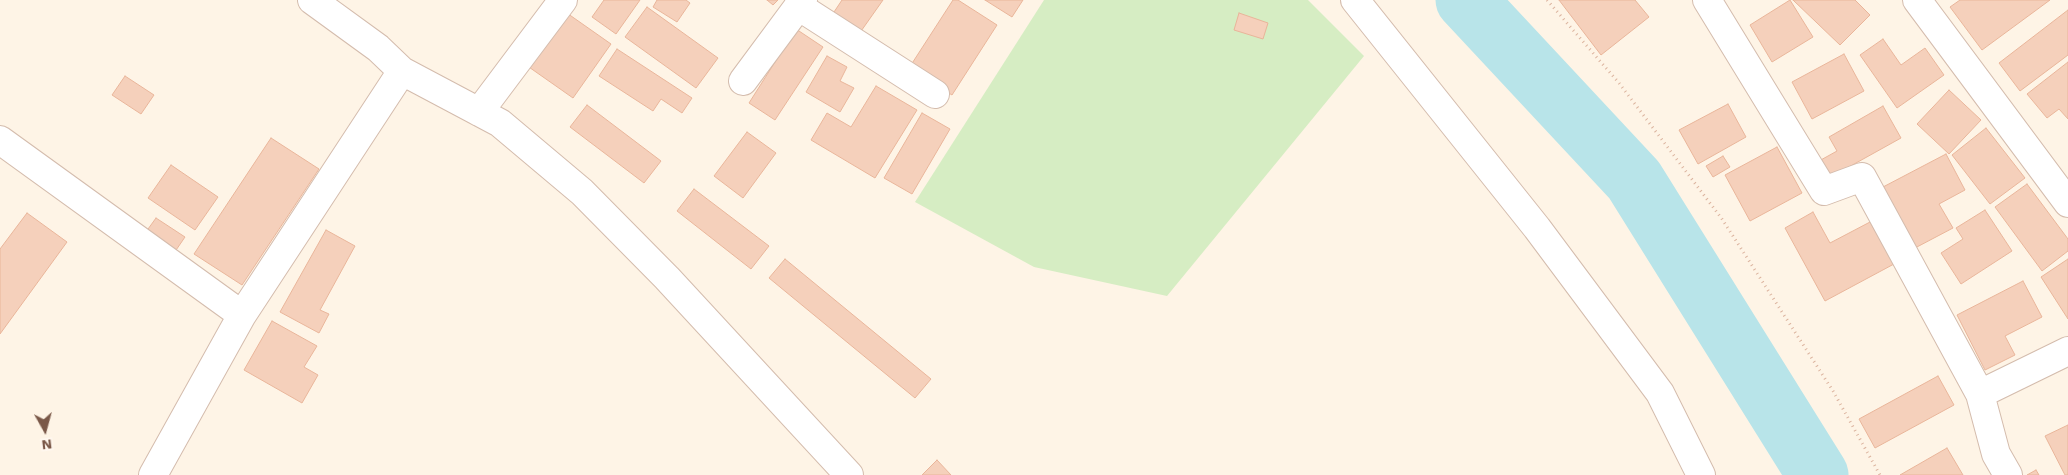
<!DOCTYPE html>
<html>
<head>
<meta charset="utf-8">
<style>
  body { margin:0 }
  #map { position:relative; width:2068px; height:475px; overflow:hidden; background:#fef4e6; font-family:"Work Sans",sans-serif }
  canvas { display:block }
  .north { position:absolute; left:20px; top:405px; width:50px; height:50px; -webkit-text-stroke:4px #fff7ee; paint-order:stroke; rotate:173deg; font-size:14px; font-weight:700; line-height:20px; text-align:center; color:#7a5848 }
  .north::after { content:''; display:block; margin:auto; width:18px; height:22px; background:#7a5848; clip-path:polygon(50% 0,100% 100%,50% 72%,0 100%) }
</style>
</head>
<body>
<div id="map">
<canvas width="2068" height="475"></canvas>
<div class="north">N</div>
</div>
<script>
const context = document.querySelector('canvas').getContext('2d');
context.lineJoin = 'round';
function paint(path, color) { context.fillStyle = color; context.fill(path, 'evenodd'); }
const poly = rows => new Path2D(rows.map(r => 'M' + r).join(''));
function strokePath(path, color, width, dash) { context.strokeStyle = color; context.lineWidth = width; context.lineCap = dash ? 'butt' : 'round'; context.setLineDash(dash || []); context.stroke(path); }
paint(poly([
  [1044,0,1308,0,1364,56,1167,296,1034,267,915,202]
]), '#d6edc3');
strokePath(poly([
  [1466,0,1634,180,1818,475]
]), '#b8e4e9', 61);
const building = poly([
  [604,0,640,0,616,34,592,17,604,0],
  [657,0,686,0,690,3,677,22,653,7,657,0],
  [767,0,778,0,773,5,767,0],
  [842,0,883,0,859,34,832,15,842,0],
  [953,0,958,0,997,25,952,95,909,68,953,0],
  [985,0,1023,0,1012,17,985,0],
  [1559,0,1635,0,1649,17,1601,55,1559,0],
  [1790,0,1813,37,1772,62,1750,25,1790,0],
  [1793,0,1855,0,1870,15,1840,45,1793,0],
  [1960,0,2050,0,1982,50,1950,7,1960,0],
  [647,7,718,58,696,88,625,37,647,7],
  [2068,10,2068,55,2020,91,1999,63,2068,10],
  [564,11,611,44,573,98,526,65,564,11],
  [1239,13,1268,23,1263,39,1234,30,1239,13],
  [796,29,823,47,775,120,749,103,796,29],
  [1883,39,1901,65,1925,48,1944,75,1897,108,1860,55,1883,39],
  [617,49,692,98,682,113,661,99,653,111,599,76,617,49],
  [1844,54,1864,91,1812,119,1792,82,1844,54],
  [827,56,847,67,840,81,854,88,840,112,806,92,827,56],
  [2068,62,2068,119,2059,109,2047,118,2027,94,2068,62],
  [125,76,154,95,141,114,112,95,125,76],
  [876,86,917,110,875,178,811,140,827,113,851,127,876,86],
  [1949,90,1981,120,1949,154,1917,124,1949,90],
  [1728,104,1746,137,1698,164,1679,130,1728,104],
  [587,105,661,161,644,183,570,127,587,105],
  [1883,106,1901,138,1829,178,1819,161,1837,151,1829,137,1883,106],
  [922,113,950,129,912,194,884,178,922,113],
  [1986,128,2025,178,1990,204,1952,155,1986,128],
  [747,132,776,153,743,198,714,176,747,132],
  [271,138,319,169,242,285,194,254,271,138],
  [1777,147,1802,193,1750,221,1725,175,1777,147],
  [1946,154,1965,190,1939,204,1953,228,1915,248,1883,187,1946,154],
  [1723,156,1730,167,1713,177,1706,166,1723,156],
  [171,165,218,197,195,230,148,198,171,165],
  [2027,184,2068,239,2068,251,2042,271,1995,207,2027,184],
  [694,189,769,246,751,269,677,211,694,189],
  [1985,210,2012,251,1961,284,1941,253,1963,239,1956,228,1985,210],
  [1813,212,1830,243,1870,222,1894,264,1825,301,1785,228,1813,212],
  [27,213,67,242,0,334,0,249,27,213],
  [156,218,185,237,172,256,143,236,156,218],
  [326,230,355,246,320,310,329,314,319,333,280,312,326,230],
  [785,259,931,379,915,398,769,278,785,259],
  [2068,259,2068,319,2041,277,2068,259],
  [2023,281,2042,317,2005,336,2015,355,1985,370,1957,315,2023,281],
  [272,321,317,346,304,367,318,375,302,403,244,370,272,321],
  [1938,376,1954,405,1875,448,1859,419,1938,376],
  [2068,425,2068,475,2065,475,2045,436,2068,425],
  [1947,448,1963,475,1900,475,1947,448],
  [937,460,951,475,922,475,937,460],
  [2036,470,2039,475,2027,475,2036,470]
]);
paint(building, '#f5d0bb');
strokePath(building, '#e9b59a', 1);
const minor = poly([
  [1355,0,1537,228,1660,393,1701,475],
  [1707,0,1824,191,1862,177,1980,394],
  [1917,0,2068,203],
  [798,6,935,94],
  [402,71,500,123,582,192,667,278,849,475],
  [743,81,803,0],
  [479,112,563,0],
  [0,140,242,315],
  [153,475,242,315,402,71,378,48,312,0],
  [2008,475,1996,454,1980,394,2068,351]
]);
strokePath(minor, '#d4bcad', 30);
strokePath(poly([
  [1547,0,1619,83,1722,219,1833,391,1880,475]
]), '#dbb39e', 3, [1, 4]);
strokePath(minor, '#fff', 28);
</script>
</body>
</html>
